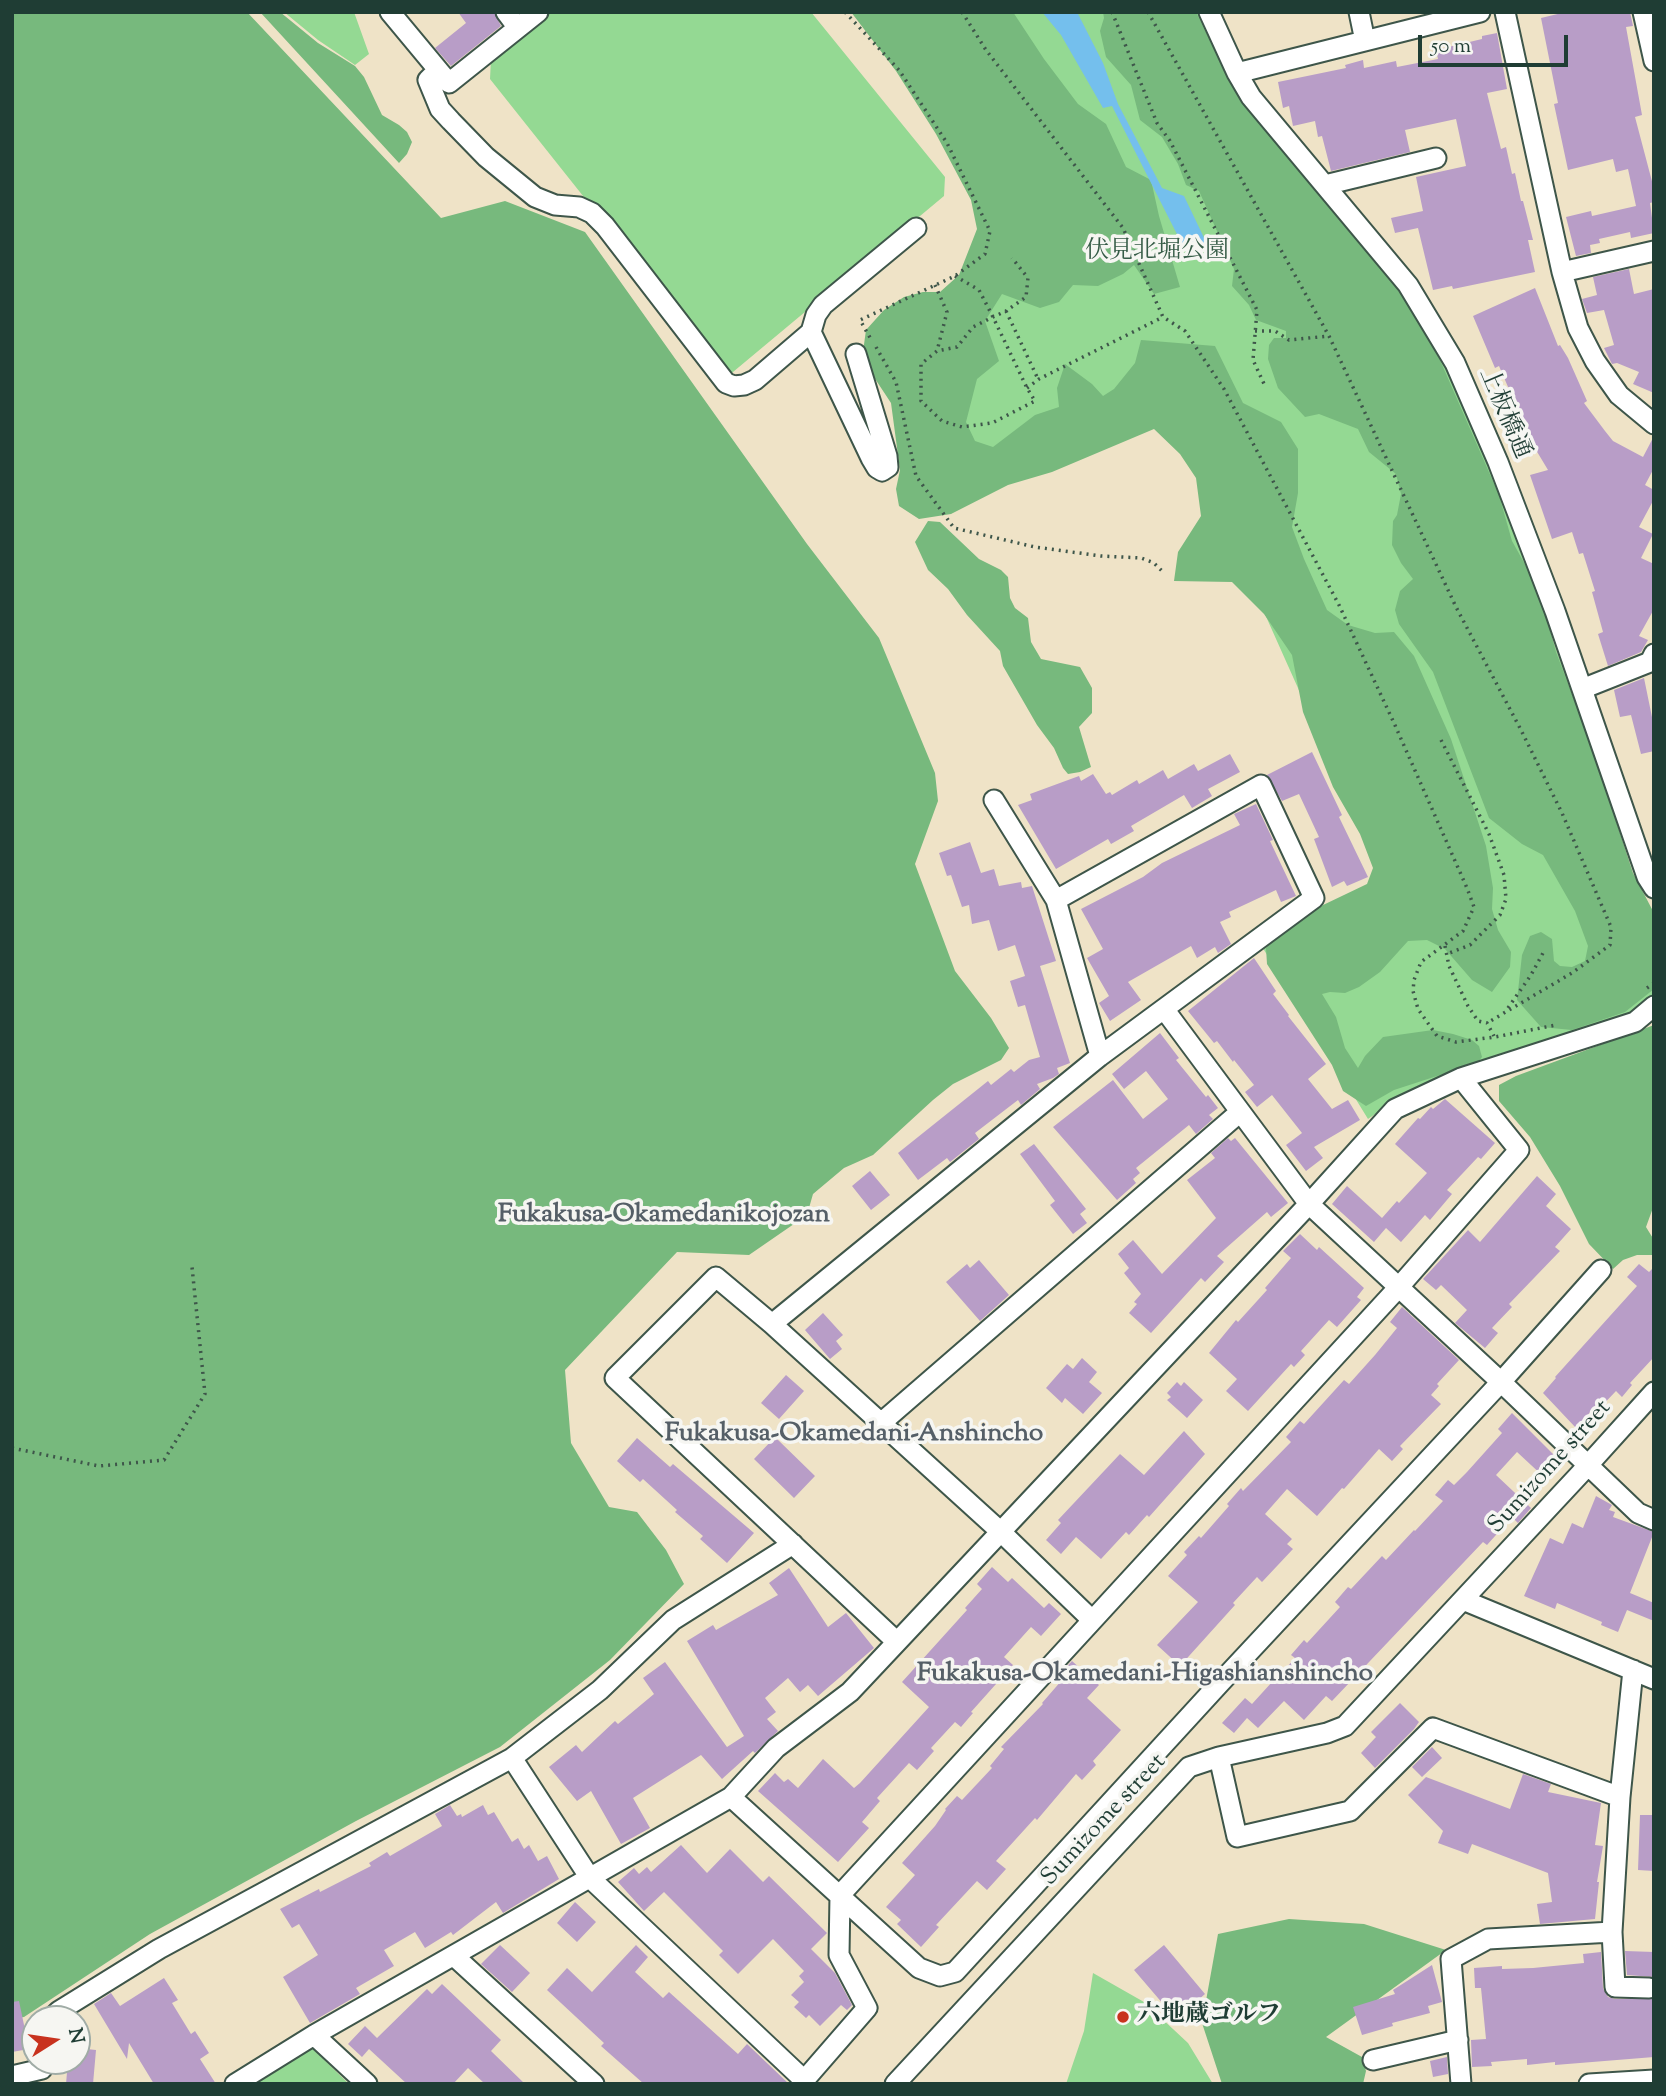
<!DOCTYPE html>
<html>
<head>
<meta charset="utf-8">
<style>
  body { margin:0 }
  #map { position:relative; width:1666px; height:2096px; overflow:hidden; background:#efe3c7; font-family:"Sorts Mill Goudy",serif }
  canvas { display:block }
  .frame { position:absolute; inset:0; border:14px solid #1f3d34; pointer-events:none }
  .north { position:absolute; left:21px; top:2005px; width:70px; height:70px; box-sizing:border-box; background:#f6f6f2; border:2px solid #a0aca6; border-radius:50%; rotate:78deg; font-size:19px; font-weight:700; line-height:28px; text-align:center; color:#1f3d34 }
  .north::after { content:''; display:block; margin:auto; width:24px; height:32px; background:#c8321e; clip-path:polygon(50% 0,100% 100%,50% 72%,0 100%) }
  .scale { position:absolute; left:1418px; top:35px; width:150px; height:32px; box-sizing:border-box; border:4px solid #1f3d34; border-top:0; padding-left:9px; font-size:21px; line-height:24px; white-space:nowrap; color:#1f3d34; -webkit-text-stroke:5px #f6f6f2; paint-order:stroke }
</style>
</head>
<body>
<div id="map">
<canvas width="1666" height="2096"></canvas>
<div class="frame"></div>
<div class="north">N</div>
<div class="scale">50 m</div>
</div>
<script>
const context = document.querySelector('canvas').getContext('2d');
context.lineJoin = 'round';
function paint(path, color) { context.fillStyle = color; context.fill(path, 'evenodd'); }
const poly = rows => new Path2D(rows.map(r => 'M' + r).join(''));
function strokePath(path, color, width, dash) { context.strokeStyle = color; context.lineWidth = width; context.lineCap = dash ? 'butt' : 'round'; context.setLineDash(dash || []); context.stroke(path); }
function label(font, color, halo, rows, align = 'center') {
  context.font = font + ' "Sorts Mill Goudy","Noto Serif JP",serif'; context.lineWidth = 7; context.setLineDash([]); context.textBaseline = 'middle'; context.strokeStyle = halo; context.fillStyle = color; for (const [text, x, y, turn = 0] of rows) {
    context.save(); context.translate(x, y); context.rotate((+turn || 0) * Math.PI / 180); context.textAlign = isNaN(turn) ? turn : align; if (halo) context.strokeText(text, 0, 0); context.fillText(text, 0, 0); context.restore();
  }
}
paint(poly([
  [284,12,354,12,369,54,355,65,318,40],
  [550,12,811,12,945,177,944,196,727,377,490,79,491,59],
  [886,12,1198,12,1237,89,1399,287,1440,354,1491,470,1568,682,1634,882,1654,917,1654,994,1632,1014,1397,1099,1368,1119,1261,945,1382,876,1188,442,1156,418,930,512,954,289,995,231],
  [1093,1973,1144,2002,1188,2043,1213,2084,1066,2084,1084,2031],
  [306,2048,313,2049,349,2084,247,2084]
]), '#94d993');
paint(poly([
  [12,12,247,12,441,218,505,201,585,232,807,544,879,638,935,773,938,801,915,864,955,971,991,1018,1009,1048,1001,1060,953,1084,933,1100,873,1155,844,1168,813,1194,807,1215,749,1255,677,1252,565,1370,571,1443,609,1507,637,1512,666,1550,684,1584,610,1660,500,1747,356,1821,150,1934,24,2017,12,2019],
  [260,12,280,12,318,43,355,66,364,77,382,115,399,125,407,132,412,142,407,154,399,163],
  [851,12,1013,12,1044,59,1078,104,1106,124,1126,167,1151,180,1159,216,1180,287,1154,294,1134,265,1123,274,1098,286,1073,285,1059,302,1040,308,1002,294,985,321,999,361,977,379,966,422,975,441,993,447,1035,415,1059,407,1057,388,1065,364,1092,384,1103,396,1114,389,1135,363,1141,340,1215,346,1243,403,1281,422,1298,449,1298,493,1292,527,1304,559,1327,610,1348,625,1375,633,1394,632,1414,656,1451,739,1486,846,1493,888,1492,909,1498,930,1511,952,1510,967,1492,992,1472,980,1445,949,1427,940,1408,941,1380,972,1359,987,1345,993,1330,992,1322,994,1336,1017,1345,1048,1358,1068,1365,1056,1383,1037,1433,1030,1453,1034,1472,1040,1479,1046,1482,1057,1477,1063,1394,1090,1366,1106,1343,1091,1332,1065,1267,964,1266,948,1277,936,1321,906,1367,884,1373,868,1360,834,1333,787,1303,712,1292,655,1264,614,1232,582,1174,581,1178,552,1201,516,1196,478,1180,454,1154,429,1052,472,1008,485,951,514,919,519,899,506,896,489,900,470,891,403,862,359,866,330,884,310,904,297,923,292,940,292,959,275,977,229,971,200,936,134,896,71],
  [1103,12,1196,12,1233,88,1260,125,1307,174,1387,274,1408,303,1440,360,1499,495,1512,541,1531,575,1544,607,1556,652,1593,750,1633,873,1654,913,1654,989,1625,1012,1572,1030,1541,1027,1517,1000,1522,955,1530,936,1541,932,1552,939,1554,961,1560,966,1572,967,1585,961,1588,946,1575,911,1543,855,1522,844,1489,818,1433,672,1399,624,1395,610,1400,591,1413,579,1401,563,1392,545,1393,521,1397,515,1401,494,1396,474,1369,452,1358,429,1319,414,1305,417,1278,388,1268,359,1269,345,1274,338,1286,338,1286,331,1256,320,1249,305,1232,286,1234,269,1199,191,1186,185,1178,164,1162,137,1140,120,1131,85,1106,57,1100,31,1104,18],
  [928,521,940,522,979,559,1001,570,1008,577,1010,598,1015,608,1028,618,1031,642,1041,659,1080,667,1092,688,1092,713,1079,727,1091,767,1080,772,1068,774,1063,768,1054,748,1037,725,1003,666,1000,651,967,615,948,589,928,570,915,542],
  [1654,1025,1654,1205,1646,1227,1654,1240,1654,1255,1637,1255,1623,1260,1613,1269,1589,1244,1560,1186,1530,1137,1499,1101,1499,1085,1516,1076],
  [1289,1919,1364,1924,1446,1950,1326,2037,1362,2057,1366,2071,1363,2084,1222,2084,1202,2023,1218,1934]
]), '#77b97d');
paint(poly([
  [1042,12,1077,12,1103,63,1118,104,1162,188,1184,196,1207,244,1198,251,1192,246,1184,248,1112,106,1103,108,1061,35]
]), '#74bfed');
paint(poly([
  [458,12,494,12,501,26,451,66,435,48,466,23],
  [1566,12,1630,12,1633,26,1626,27,1642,115,1635,117,1654,189,1654,202,1650,203,1654,233,1631,238,1630,232,1599,239,1600,243,1590,245,1591,253,1576,256,1566,217,1591,211,1592,216,1636,206,1628,169,1616,172,1613,159,1568,170,1554,104,1558,103,1541,18],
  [1497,33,1507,89,1487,93,1501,149,1506,147,1512,174,1515,173,1521,201,1523,201,1533,240,1528,240,1535,272,1453,289,1452,286,1433,290,1418,228,1395,233,1391,218,1423,211,1416,177,1466,166,1456,119,1405,130,1410,152,1331,171,1322,136,1318,137,1315,121,1293,126,1289,106,1283,108,1278,82,1346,68,1345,65,1363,60,1364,68,1396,61,1397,67,1438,59,1436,50,1482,39,1482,36],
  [1629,269,1634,294,1654,289,1654,393,1633,384,1639,372,1617,363,1612,364,1604,348,1614,345,1604,310,1587,313,1582,299,1597,295,1593,277],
  [1535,288,1558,346,1560,345,1568,358,1587,401,1584,403,1605,431,1613,441,1643,457,1654,436,1654,468,1645,485,1654,490,1654,499,1639,527,1653,534,1641,558,1654,564,1654,609,1639,636,1648,640,1641,652,1608,666,1598,634,1603,632,1592,592,1595,591,1583,553,1579,554,1572,532,1552,539,1530,475,1548,470,1533,445,1499,366,1495,368,1473,316],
  [1644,678,1654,727,1654,751,1641,754,1631,715,1620,717,1614,690],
  [1312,752,1342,815,1339,817,1368,877,1347,886,1344,881,1332,887,1314,839,1319,837,1299,794,1282,801,1267,775],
  [1230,754,1240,772,1208,789,1212,796,1192,808,1184,795,1131,826,1134,831,1111,844,1108,839,1056,869,1018,805,1032,800,1030,794,1079,776,1081,781,1093,774,1106,794,1110,792,1112,795,1137,780,1139,784,1163,770,1168,779,1194,764,1198,771],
  [1256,804,1273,840,1270,841,1296,896,1281,902,1276,890,1229,912,1231,917,1220,922,1231,944,1218,953,1215,947,1197,958,1191,946,1128,982,1141,1000,1110,1021,1099,1003,1109,996,1087,958,1103,949,1081,909,1143,877,1162,863,1240,825,1234,814],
  [970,842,981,873,994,869,999,886,1021,882,1022,888,1032,886,1056,961,1040,966,1070,1063,1057,1068,1059,1074,1053,1078,1037,1084,1040,1089,1021,1105,1018,1100,975,1133,979,1139,950,1162,947,1158,918,1180,898,1153,988,1081,991,1085,1011,1069,1014,1072,1029,1060,1040,1057,1025,1005,1018,1007,1010,981,1025,976,1015,945,998,951,989,920,972,924,969,905,962,907,951,875,947,876,939,853],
  [1254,958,1276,991,1273,994,1289,1015,1288,1016,1326,1064,1308,1079,1332,1109,1348,1100,1360,1120,1314,1147,1323,1158,1306,1171,1286,1145,1302,1133,1272,1095,1257,1107,1245,1092,1254,1085,1234,1060,1233,1062,1217,1041,1214,1043,1188,1011],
  [1160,1033,1179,1058,1176,1060,1206,1097,1208,1095,1218,1108,1209,1115,1213,1119,1196,1134,1189,1125,1136,1168,1140,1173,1133,1179,1136,1183,1117,1200,1053,1127,1113,1080,1143,1119,1168,1099,1146,1071,1124,1089,1112,1074],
  [1445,1099,1495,1143,1481,1159,1478,1157,1447,1190,1452,1194,1430,1220,1425,1215,1401,1242,1386,1228,1374,1242,1332,1204,1347,1186,1382,1218,1397,1201,1399,1203,1427,1173,1395,1144,1418,1118,1420,1119,1431,1107,1433,1109],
  [1228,1138,1231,1141,1235,1138,1288,1203,1271,1217,1267,1212,1217,1256,1224,1262,1205,1282,1201,1278,1151,1333,1129,1313,1137,1304,1134,1302,1141,1294,1124,1273,1129,1268,1118,1254,1133,1240,1162,1274,1216,1218,1187,1180,1215,1158,1211,1153],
  [1034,1144,1086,1209,1080,1214,1087,1223,1073,1234,1050,1205,1055,1201,1020,1154],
  [870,1171,890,1195,871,1210,852,1186],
  [1537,1176,1556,1194,1546,1206,1571,1229,1555,1247,1560,1251,1509,1304,1512,1307,1492,1328,1498,1333,1485,1348,1455,1323,1467,1310,1441,1285,1436,1290,1423,1279,1468,1230,1480,1242],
  [1300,1234,1317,1250,1319,1247,1364,1288,1357,1297,1361,1300,1337,1327,1329,1320,1301,1351,1305,1355,1294,1367,1291,1364,1248,1411,1226,1391,1237,1379,1209,1353,1236,1320,1238,1322,1267,1290,1265,1288,1291,1258,1283,1251],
  [979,1260,1009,1295,980,1321,946,1282,967,1264,970,1268],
  [1639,1264,1649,1272,1654,1267,1654,1357,1630,1383,1632,1385,1622,1397,1616,1391,1596,1412,1593,1409,1576,1428,1543,1393,1556,1378,1555,1377,1637,1286,1627,1277],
  [1402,1307,1459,1360,1437,1384,1439,1386,1431,1395,1441,1404,1400,1446,1403,1449,1392,1461,1379,1449,1344,1489,1342,1488,1317,1516,1287,1489,1265,1514,1292,1539,1287,1544,1293,1549,1262,1582,1257,1577,1233,1603,1235,1605,1180,1666,1157,1645,1198,1602,1168,1576,1187,1555,1184,1552,1199,1536,1201,1538,1229,1506,1227,1504,1241,1488,1243,1491,1291,1442,1286,1437,1300,1421,1304,1424,1344,1380,1349,1384,1375,1355,1397,1328,1390,1322],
  [823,1313,843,1335,836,1341,842,1349,830,1359,805,1330],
  [1082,1358,1097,1372,1089,1382,1102,1393,1083,1414,1065,1398,1062,1403,1046,1388,1067,1364,1073,1369],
  [786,1375,804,1391,779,1419,761,1403],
  [1177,1382,1181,1386,1184,1382,1203,1400,1187,1418,1167,1400,1171,1397,1167,1393],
  [1512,1413,1560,1461,1545,1478,1517,1452,1496,1475,1531,1508,1518,1523,1512,1517,1487,1545,1483,1542,1332,1701,1326,1696,1304,1720,1284,1701,1258,1728,1247,1718,1234,1733,1222,1723,1245,1698,1252,1704,1272,1682,1273,1683,1295,1658,1291,1655,1304,1640,1307,1643,1340,1607,1335,1602,1348,1587,1351,1589,1382,1556,1386,1560,1414,1530,1415,1531,1443,1501,1435,1495,1448,1480,1454,1485,1467,1472,1502,1433,1498,1429],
  [1184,1431,1205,1454,1149,1517,1147,1515,1129,1535,1126,1532,1101,1559,1076,1537,1061,1554,1046,1540,1061,1523,1058,1520,1120,1454,1144,1475],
  [775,1437,815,1476,794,1498,754,1459],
  [637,1438,670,1467,673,1464,754,1533,727,1563,700,1539,703,1536,675,1512,677,1510,643,1479,640,1482,617,1461],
  [1596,1496,1612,1505,1609,1510,1615,1512,1613,1517,1654,1532,1630,1593,1654,1603,1654,1621,1627,1610,1618,1632,1601,1625,1602,1622,1557,1603,1555,1609,1524,1596,1550,1538,1563,1544,1572,1523,1583,1528],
  [992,1567,1008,1582,1012,1578,1044,1608,1049,1603,1061,1614,1041,1636,1031,1627,1004,1657,1013,1665,971,1712,973,1713,961,1727,955,1722,931,1748,934,1751,917,1770,909,1763,877,1798,880,1801,862,1822,869,1828,838,1862,758,1791,775,1773,784,1782,788,1779,798,1788,823,1759,854,1788,860,1783,929,1707,902,1682,967,1610,965,1608,982,1589,977,1584],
  [789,1568,828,1627,846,1613,874,1648,818,1696,808,1685,800,1692,788,1678,765,1698,776,1712,767,1719,778,1731,755,1753,753,1751,722,1779,701,1755,633,1798,650,1828,621,1844,591,1791,577,1801,549,1767,576,1745,582,1752,615,1721,618,1724,654,1694,643,1678,665,1662,727,1747,744,1736,687,1641,713,1625,716,1630,778,1595,769,1583],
  [1072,1661,1099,1685,1087,1698,1121,1730,1093,1761,1096,1765,1082,1780,1076,1774,1037,1820,1035,1818,996,1861,1006,1869,987,1890,977,1881,936,1925,939,1927,921,1947,897,1924,901,1920,886,1907,915,1875,902,1863,935,1826,946,1810,945,1809,957,1796,962,1800,992,1768,990,1766,1004,1749,1001,1747,1043,1704,1042,1703,1062,1680,1058,1676],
  [1400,1703,1419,1722,1414,1729,1375,1768,1361,1753,1376,1737,1371,1732],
  [1432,1747,1442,1758,1422,1777,1412,1767],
  [1523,1774,1551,1784,1548,1792,1601,1803,1595,1845,1603,1846,1597,1882,1599,1882,1595,1919,1540,1924,1537,1904,1552,1902,1548,1873,1472,1844,1468,1854,1438,1843,1443,1831,1408,1795,1426,1777,1510,1809],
  [450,1805,457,1816,461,1814,462,1817,483,1805,488,1815,494,1812,512,1842,518,1838,524,1849,529,1845,538,1861,547,1856,559,1879,503,1913,496,1902,453,1935,451,1932,425,1948,415,1932,384,1950,394,1966,356,1988,360,1994,310,2023,283,1977,318,1955,299,1924,292,1928,280,1909,319,1889,320,1892,371,1866,369,1863,387,1852,390,1856,442,1826,435,1814],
  [1640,1815,1654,1815,1654,1871,1638,1870],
  [681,1845,707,1873,730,1849,763,1882,769,1876,827,1933,811,1949,835,1973,852,2005,847,2010,841,2005,820,2026,809,2015,806,2018,794,2007,799,2002,791,1995,804,1982,799,1976,804,1971,773,1939,738,1974,719,1955,723,1951,664,1892,644,1911,618,1882,634,1868,639,1874,647,1867,651,1872],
  [575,1902,596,1922,577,1942,557,1923],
  [500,1945,530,1973,512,1992,481,1964],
  [636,1945,648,1957,635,1972,663,1998,669,1992,738,2054,747,2044,789,2084,644,2084,601,2046,604,2043,547,1990,567,1968,592,1992],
  [1164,1945,1205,1994,1176,2019,1134,1970],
  [1625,1951,1654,1952,1654,1977,1627,1975],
  [1601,1952,1603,1988,1608,1997,1615,1999,1654,1999,1654,2057,1555,2065,1555,2062,1527,2065,1527,2059,1491,2062,1492,2066,1472,2067,1471,2040,1486,2039,1481,1988,1475,1988,1474,1968,1502,1966,1502,1969,1533,1968,1584,1963,1583,1954],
  [1432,1965,1442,2002,1428,2006,1430,2013,1392,2023,1393,2026,1362,2035,1353,2007,1395,1994,1393,1990],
  [164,1978,178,2000,172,2003,191,2034,195,2031,209,2053,200,2059,216,2084,154,2084,129,2043,127,2059,94,2004,111,1993,120,2006],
  [442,1984,501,2040,491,2051,525,2084,485,2084,468,2068,453,2084,407,2084,369,2049,362,2057,348,2044,365,2026,377,2038,427,1989,432,1994],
  [19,2001,29,2049,12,2052,12,2002],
  [77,2048,96,2050,93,2084,66,2084,68,2061,77,2061],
  [1447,2057,1448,2074,1433,2077,1430,2061]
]), '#b89dc7');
const minor = poly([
  [390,12,449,83,538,12],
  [506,12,518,28],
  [1209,12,1237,73,1251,97,1408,285,1455,363,1498,462,1555,611,1647,877,1654,888],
  [1359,12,1365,41],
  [1505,12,1562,272,1578,328,1595,361,1619,395,1654,424],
  [1643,12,1654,61],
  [438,70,428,80,440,109,451,121,486,157,535,197,555,205,579,207,592,213,605,226,726,383,734,386,744,385,755,380,811,332,816,315,823,305,916,228],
  [1237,73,1480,12],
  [1325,185,1436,158],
  [1562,272,1654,251],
  [811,332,871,458,877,468,882,471,888,467,887,456,856,354],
  [1582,689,1650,662,1654,654],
  [994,800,1056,900,1100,1056],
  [1164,1009,1309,1204,1501,1382,1638,1513,1654,1520],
  [772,1324,1100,1056,1314,898,1261,785,1056,900],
  [881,1423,1240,1112],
  [1463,1600,1654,1679],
  [897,1642,615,1378,716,1277,772,1324,881,1423,1001,1532,1092,1620],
  [1219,1757,1237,1837,1350,1811,1433,1728,1620,1797],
  [512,1758,590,1878,804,2080],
  [731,1797,919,1968,940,1976,955,1972,1220,1683,1501,1382,1601,1270],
  [1612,1932,1615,1987,1649,1988],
  [454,1956,594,2084],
  [51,2019,59,2011,159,1949,512,1758,600,1690,673,1620,793,1544],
  [314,2035,367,2084],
  [1373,2060,1458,2040],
  [12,2076,42,2069],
  [235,2084,314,2035,731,1797,776,1748,850,1692,1309,1204,1395,1109,1461,1078,1635,1022,1654,1006],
  [801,2084,867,2008,839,1955,840,1895,1398,1288,1519,1150,1461,1078],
  [895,2084,1189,1767,1219,1757,1327,1733,1345,1726,1580,1474,1654,1392],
  [1461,2084,1451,1959,1488,1939,1612,1932,1620,1797,1633,1670],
  [1589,2084,1654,2080]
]);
strokePath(minor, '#3e564a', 23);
strokePath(poly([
  [845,12,899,70,947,143,990,231,985,254,955,276,860,320,872,341],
  [962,12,986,50,1123,228,1163,317,1185,331,1224,389,1339,605,1394,723,1467,888,1474,907,1463,931,1421,962,1414,980,1413,991,1418,1009,1437,1036,1456,1042,1495,1037,1556,1025],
  [1112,12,1157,123,1170,141,1257,310,1253,360,1265,386],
  [1148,12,1329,336,1456,607,1521,730,1562,813,1611,927,1610,945,1572,973,1487,1023],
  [955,276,979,290,993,317,1027,388,1035,401,992,423,962,427,942,421,921,401,921,364,937,351,957,347,973,327,993,317,1006,311,1026,297,1028,278,1012,258],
  [935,285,947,312,937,351],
  [1006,311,1038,379],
  [1255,331,1275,331,1289,340,1329,336],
  [876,347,896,382,916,476,954,528,1035,547,1101,556,1141,558,1154,563,1162,571],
  [1027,388,1039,379,1163,317],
  [1441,740,1489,834,1504,875,1506,899,1500,915,1470,945,1447,954],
  [1445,946,1449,966,1468,1006,1478,1021,1487,1023,1494,1036],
  [1647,988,1654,983],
  [1508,1008,1531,975,1543,953],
  [12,1448,99,1466,164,1460,205,1394,192,1267]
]), '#3e564a', 3.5, [2, 5]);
strokePath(minor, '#fff', 19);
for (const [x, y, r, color] of [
  [1123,2017,7,"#c8321e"]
]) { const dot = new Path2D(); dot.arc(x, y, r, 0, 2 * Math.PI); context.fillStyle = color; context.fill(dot); strokePath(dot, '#f6f6f2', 2.5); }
label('24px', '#365c47', '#f6f6f2', [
  ["伏見北堀公園",1157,253]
]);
label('24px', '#1f3d34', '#f6f6f2', [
  ["上板橋通",1503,414,67],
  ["Sumizome street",1551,1468,-48],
  ["Sumizome street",1105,1821,-47]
]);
label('bold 24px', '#1f3d34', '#f6f6f2', [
  ["六地蔵ゴルフ",1137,2017]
], 'left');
label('bold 26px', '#555f67', '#f6f6f2', [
  ["Fukakusa-Okamedanikojozan",664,1217],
  ["Fukakusa-Okamedani-Anshincho",854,1436],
  ["Fukakusa-Okamedani-Higashianshincho",1145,1676]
]);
</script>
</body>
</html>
